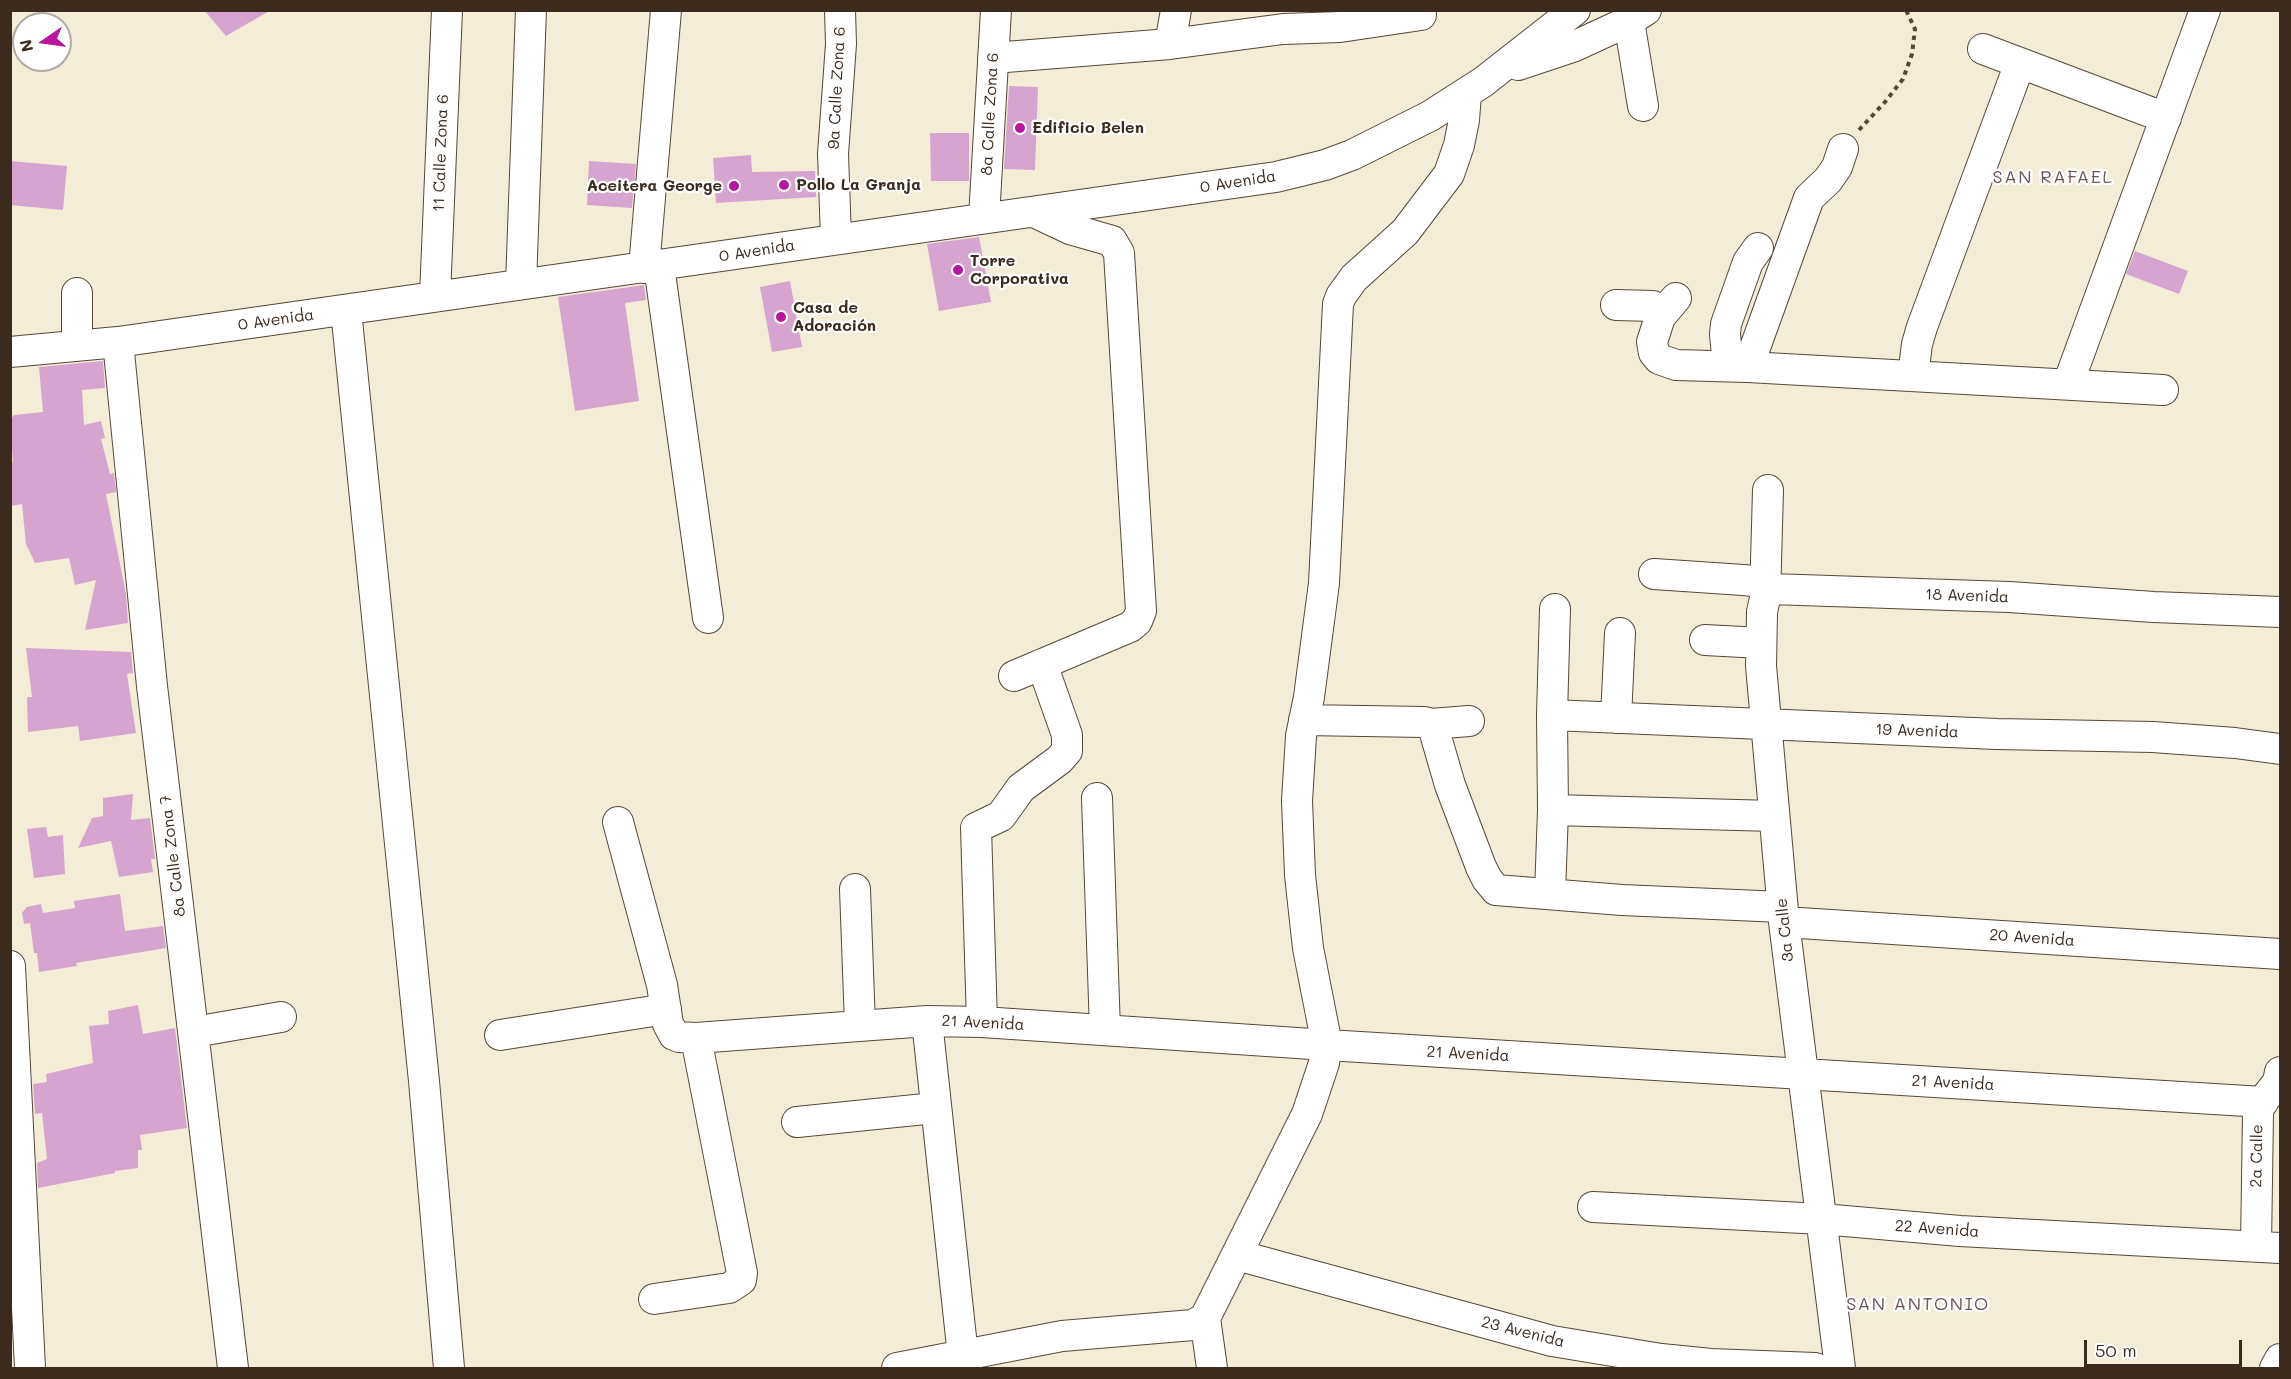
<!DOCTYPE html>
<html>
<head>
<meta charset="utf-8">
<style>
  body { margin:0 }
  #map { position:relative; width:2291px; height:1379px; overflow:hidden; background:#f3ecd7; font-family:Mali,sans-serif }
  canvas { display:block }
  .frame { position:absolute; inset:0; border:12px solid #3b2a1e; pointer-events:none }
  .north { position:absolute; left:12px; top:12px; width:60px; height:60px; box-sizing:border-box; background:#fff; border:2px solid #b1aaa5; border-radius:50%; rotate:257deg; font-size:16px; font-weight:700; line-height:24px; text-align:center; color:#3b2a1e }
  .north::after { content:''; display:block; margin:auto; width:21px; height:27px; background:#b5179e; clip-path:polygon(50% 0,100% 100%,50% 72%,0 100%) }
  .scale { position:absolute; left:2084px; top:1340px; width:158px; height:27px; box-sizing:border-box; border:3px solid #3b2a1e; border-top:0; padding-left:8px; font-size:18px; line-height:21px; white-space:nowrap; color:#3b2a1e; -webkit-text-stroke:4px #fff; paint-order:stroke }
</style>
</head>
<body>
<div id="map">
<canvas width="2291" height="1379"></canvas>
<div class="frame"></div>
<div class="north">N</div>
<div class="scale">50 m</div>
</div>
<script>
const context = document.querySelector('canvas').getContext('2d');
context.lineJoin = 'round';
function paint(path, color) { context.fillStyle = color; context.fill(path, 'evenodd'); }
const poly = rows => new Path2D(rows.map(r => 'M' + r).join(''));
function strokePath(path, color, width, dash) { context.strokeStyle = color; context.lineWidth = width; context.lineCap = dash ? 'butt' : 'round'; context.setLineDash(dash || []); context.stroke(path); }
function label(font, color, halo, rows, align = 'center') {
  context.font = font + ' Mali,sans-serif'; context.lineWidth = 4.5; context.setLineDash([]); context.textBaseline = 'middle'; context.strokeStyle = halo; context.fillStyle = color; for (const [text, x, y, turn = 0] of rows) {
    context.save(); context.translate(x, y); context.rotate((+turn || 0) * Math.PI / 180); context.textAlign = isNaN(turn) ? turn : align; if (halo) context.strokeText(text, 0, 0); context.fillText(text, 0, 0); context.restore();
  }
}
paint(poly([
  [204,10,271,10,226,36],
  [1009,86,1038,87,1035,170,1004,169],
  [930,133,969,133,969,181,931,181],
  [751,155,752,172,815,171,816,197,716,203,713,158],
  [10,161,67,166,63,210,10,205],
  [589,161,636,164,632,208,587,205],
  [979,237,991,302,939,311,927,244],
  [2135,251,2188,271,2179,294,2126,274],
  [790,281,802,347,772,352,760,287],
  [644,285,646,300,625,303,639,401,575,411,558,297],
  [103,361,105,388,82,390,84,425,101,421,105,438,101,439,110,474,114,473,116,492,106,494,126,594,128,623,85,630,96,580,75,585,69,558,35,563,26,544,22,504,10,506,10,462,13,462,10,420,14,415,43,412,39,367],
  [26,648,131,652,133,673,127,674,136,733,80,741,78,726,28,732,27,697,32,697],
  [133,794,131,820,150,818,155,859,151,859,153,872,119,877,111,841,78,848,92,818,103,816,103,798],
  [46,827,48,837,63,835,65,874,34,878,27,829],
  [120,894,125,931,163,926,166,948,76,963,77,966,39,972,37,953,34,953,30,923,24,924,22,913,27,907,41,904,43,913,75,908,74,901],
  [138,1005,143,1034,175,1028,187,1128,140,1135,142,1150,138,1150,138,1168,115,1171,115,1173,38,1188,37,1163,47,1159,42,1113,35,1114,33,1084,47,1082,46,1074,93,1063,89,1026,109,1024,108,1011]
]), '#d7a4d0');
const minor = poly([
  [1629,21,1643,106],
  [1170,44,1176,10],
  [1983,49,2166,118],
  [993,58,1170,44,1283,29,1340,27,1421,15],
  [1518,65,1575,46,1629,21,1646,10],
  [984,218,996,10],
  [836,238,833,154,841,44,840,10],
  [659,266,708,618],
  [644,268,666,10],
  [521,284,531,10],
  [435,296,447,10],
  [1676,298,1660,317,1652,342,1654,353,1659,359,1676,365,1748,367,2163,390],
  [1616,305,1653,306,1659,310,1660,317],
  [346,310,424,1081,449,1368],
  [118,342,152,686,233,1368],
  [77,346,77,293],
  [10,352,118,342,1276,177,1325,165,1352,155,1430,116,1483,82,1575,10],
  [1728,366,1725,334,1726,324,1748,262,1758,248],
  [1748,367,1809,198,1828,180,1837,167,1843,149],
  [1913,376,1917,344,1922,327,2020,63],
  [2068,384,2205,10],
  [1768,490,1765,598,1762,612,1761,666,1784,922,1840,1368],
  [1654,574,1743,580,1753,581,1771,589,2009,597,2154,607,2280,612],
  [1705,640,1761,643],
  [1014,676,1130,627,1137,621,1141,611,1119,253,1112,241,1070,229,1036,213],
  [1552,715,1997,734,2153,737,2235,743,2280,749],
  [1616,718,1620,633],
  [1304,720,1424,722,1431,724,1469,721],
  [1431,724,1434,730,1450,785,1481,867,1487,879,1496,890,1622,900,1782,907],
  [1097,798,1105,1030],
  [1553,810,1774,816],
  [618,822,662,985,668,1024,674,1035,679,1037,696,1038,927,1021,982,1022,1327,1045,2263,1102],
  [855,889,860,1025],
  [1550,894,1553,810,1552,715,1555,609],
  [1784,922,2280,954],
  [10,966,30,1368],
  [927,1021,963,1356],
  [982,1022,976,828,1001,816,1021,788,1059,760,1067,751,1067,735,1042,664],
  [194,1032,281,1017],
  [500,1035,666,1009],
  [797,1122,935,1108],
  [1593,1207,1822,1219,1960,1231,2280,1248],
  [2256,1246,2258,1114,2259,1106,2278,1082,2280,1072],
  [1237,1255,1552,1341,1661,1359,1711,1364,1815,1368],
  [654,1299,729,1288,741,1280,742,1273,696,1038],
  [897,1368,1062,1336,1193,1325,1205,1318],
  [1212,1368,1205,1318,1307,1114,1324,1063,1327,1045,1308,948,1300,875,1297,801,1301,736,1309,697,1324,583,1338,304,1341,296,1354,278,1405,232,1449,174,1459,145,1464,120,1466,94],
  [2275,1368,2280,1359]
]);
strokePath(minor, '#57473a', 32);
strokePath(poly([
  [1859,130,1885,102,1903,79,1912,54,1915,29,1906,10]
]), '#57473a', 4, [4.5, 4.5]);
strokePath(minor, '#fff', 30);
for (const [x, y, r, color] of [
  [1020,128,6,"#b5179e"],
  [784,185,6,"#b5179e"],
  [734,186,6,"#b5179e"],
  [958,270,6,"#b5179e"],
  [781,317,6,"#b5179e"]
]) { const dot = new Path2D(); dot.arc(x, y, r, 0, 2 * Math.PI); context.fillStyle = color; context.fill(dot); strokePath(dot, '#fff', 2); }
label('16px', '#3b2a1e', '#fff', [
  ["9a Calle Zona 6",837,88,-87],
  ["8a Calle Zona 6",990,114,-87],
  ["11 Calle Zona 6",441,153,-88],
  ["0 Avenida",1238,182,-9],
  ["0 Avenida",757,251,-9],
  ["0 Avenida",276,320,-8],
  ["18 Avenida",1967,596,2],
  ["19 Avenida",1917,731,2],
  ["8a Calle Zona 7",173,856,-97],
  ["3a Calle",1785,930,-96],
  ["20 Avenida",2032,938,4],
  ["21 Avenida",983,1023,3],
  ["21 Avenida",1468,1054,3],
  ["21 Avenida",1953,1083,3],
  ["2a Calle",2257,1156,-89],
  ["22 Avenida",1937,1229,4],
  ["23 Avenida",1523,1332,14]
]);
label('bold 16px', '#3b2a1e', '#fff', [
  ["Edificio Belen",1032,128],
  ["Pollo La Granja",796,185],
  ["Aceitera George",722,186,"right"],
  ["Torre",970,261],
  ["Corporativa",970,279],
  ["Casa de",793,308],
  ["Adoración",793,326]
], 'left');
context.letterSpacing = '1.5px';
label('18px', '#72555c', '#fff', [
  ["SAN RAFAEL",2053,177],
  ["SAN ANTONIO",1918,1304]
]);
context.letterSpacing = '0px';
</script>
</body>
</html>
